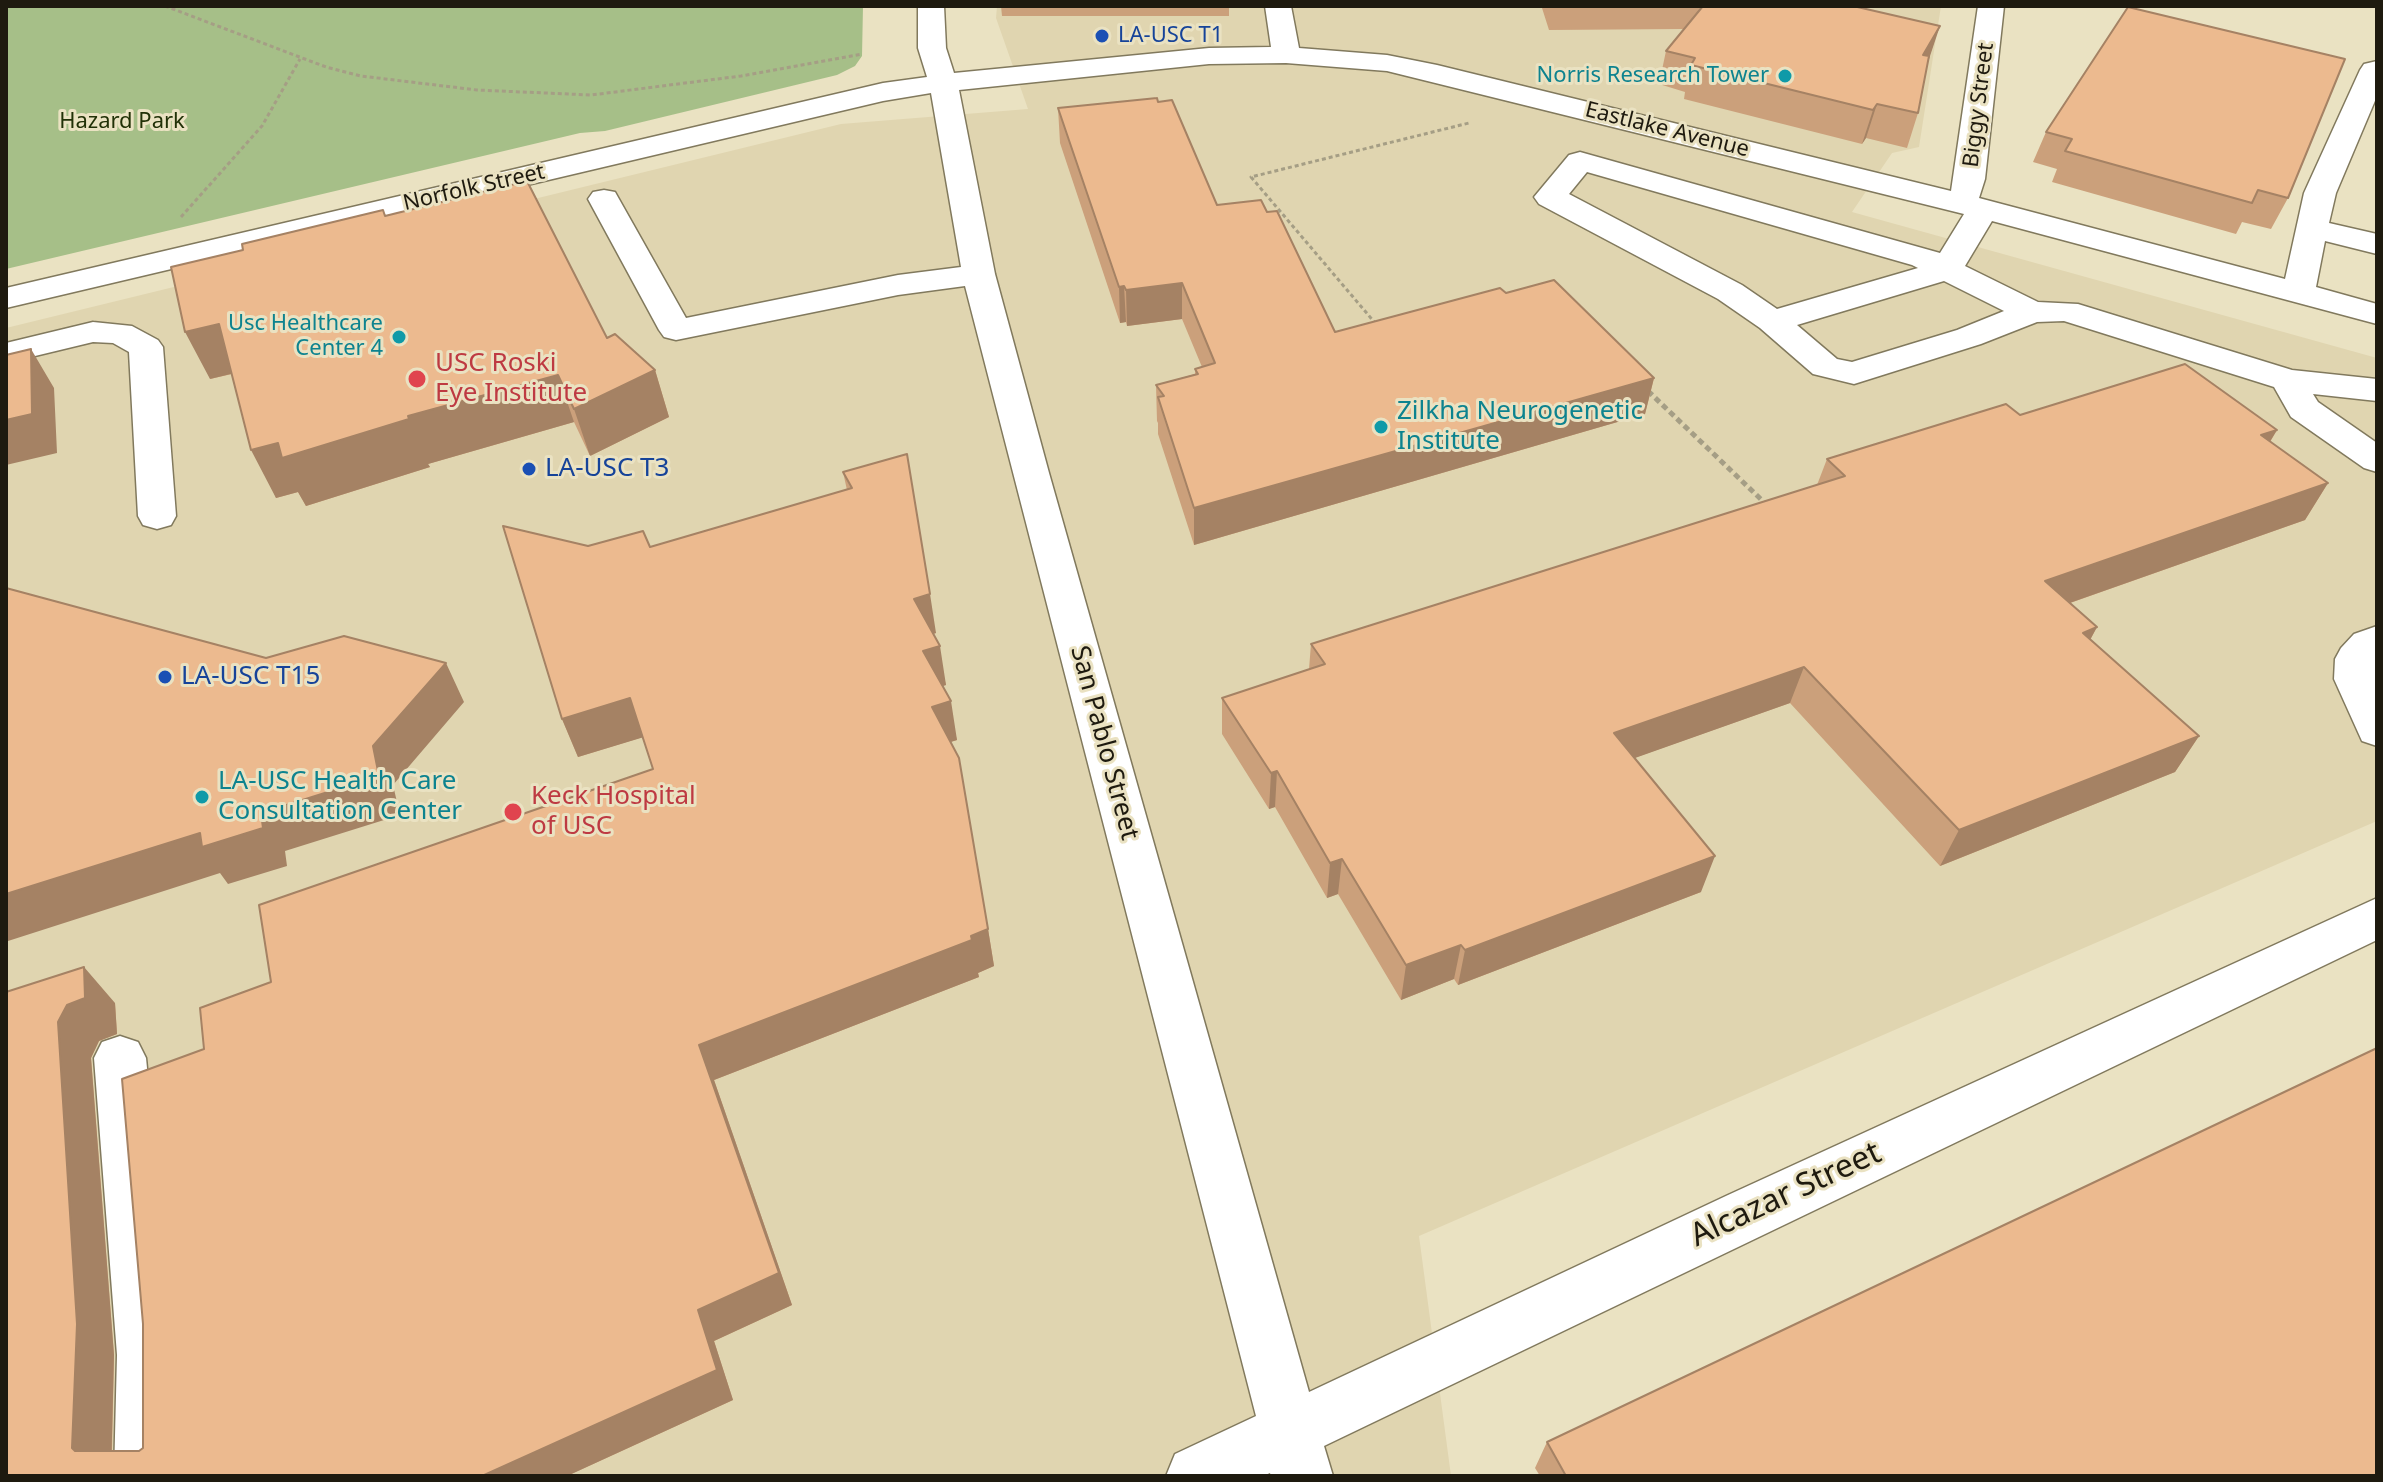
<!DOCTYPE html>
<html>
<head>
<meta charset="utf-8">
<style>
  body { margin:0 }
  #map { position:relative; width:2383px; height:1482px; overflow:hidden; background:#eae2c2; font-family:"Noto Sans",sans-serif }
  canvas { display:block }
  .frame { position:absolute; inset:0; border:8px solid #1e1a0f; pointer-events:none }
</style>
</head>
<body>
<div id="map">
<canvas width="2383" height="1482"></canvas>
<div class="frame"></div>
</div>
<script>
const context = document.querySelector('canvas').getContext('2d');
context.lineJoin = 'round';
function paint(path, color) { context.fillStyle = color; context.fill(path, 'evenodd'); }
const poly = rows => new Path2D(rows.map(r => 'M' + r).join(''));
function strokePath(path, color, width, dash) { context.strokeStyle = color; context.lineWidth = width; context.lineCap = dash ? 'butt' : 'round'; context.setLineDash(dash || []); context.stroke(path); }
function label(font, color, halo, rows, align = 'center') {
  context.font = font + ' "Noto Sans",sans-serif'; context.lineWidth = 6; context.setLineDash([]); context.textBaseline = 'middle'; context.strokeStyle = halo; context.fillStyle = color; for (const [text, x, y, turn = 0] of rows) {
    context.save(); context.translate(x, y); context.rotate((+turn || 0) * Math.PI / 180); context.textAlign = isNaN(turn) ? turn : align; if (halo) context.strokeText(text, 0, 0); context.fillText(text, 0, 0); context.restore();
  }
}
paint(poly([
  [997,6,1941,6,1919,147,1892,153,1852,212,2377,358,2377,821,1419,1236,1451,1476,6,1476,6,328,841,124,1028,109,996,18]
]), '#e0d5b0');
paint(poly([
  [6,6,863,6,862,56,855,66,837,75,605,131,580,133,6,269]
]), '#a6bf88');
const minor = poly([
  [918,6,944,6,946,48,954,73,1209,48,1271,47,1265,6,1291,6,1299,48,1387,55,1437,65,1951,191,1978,6,2004,6,1985,179,1979,198,2285,279,2304,193,2360,70,2364,64,2377,61,2377,96,2336,193,2329,223,2377,234,2377,254,2325,241,2316,287,2377,304,2377,324,1992,221,1965,266,2038,302,2078,304,2292,370,2377,379,2377,401,2313,394,2318,402,2377,443,2377,472,2364,468,2291,417,2274,387,2064,321,2037,322,1981,344,1854,384,1813,374,1760,328,1718,299,1539,204,1534,197,1569,155,1580,152,1940,253,1964,214,1387,71,1286,63,1209,64,959,90,995,274,1049,473,1309,1392,1728,1195,2377,898,2377,940,1324,1446,1333,1476,1271,1476,1270,1473,1263,1476,1166,1476,1175,1454,1256,1416,965,286,898,295,676,340,664,337,659,330,588,199,593,192,604,190,615,192,686,318,898,275,961,267,931,93,883,101,6,308,6,288,883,83,927,77,918,48,918,6],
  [1587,172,1912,265,1918,268,1777,309,1742,285,1569,194,1587,172],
  [1944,281,2004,311,1957,330,1852,362,1837,359,1797,325,1944,281],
  [93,322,132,326,158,340,163,347,176,516,171,525,157,529,143,525,138,516,129,352,113,343,93,342,6,363,6,343,93,322],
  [2377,626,2376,679,2377,746,2362,741,2334,679,2335,659,2341,648,2354,634,2377,626],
  [120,1036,138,1042,146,1058,175,1355,176,1476,114,1476,117,1355,94,1058,102,1042,120,1036]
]);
strokePath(minor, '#81795d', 3);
strokePath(poly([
  [165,6,326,67,361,76,477,90,591,95,741,76,862,54],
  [181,217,262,126,300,59],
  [1376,324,1251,177,1469,123]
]), '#a59e85', 3, [4, 3]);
strokePath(poly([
  [1648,391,1768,506]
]), '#a59e85', 5, [6, 4]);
paint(minor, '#fff');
paint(poly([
  [1001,6,1229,6,1229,16,1002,16],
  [1484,6,1853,6,1928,60,1918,113,1907,148,1866,138,1862,144,1684,99,1685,92,1659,84,1666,51,1684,29,1549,30,1542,8,1485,8],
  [1058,108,1217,205,1267,212,1335,332,1506,293,1654,378,1645,414,1194,545,1158,434,1158,423,1157,421,1156,385,1195,374,1195,369,1202,367,1182,319,1127,326,1126,322,1120,323,1060,143],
  [2046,132,2288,198,2271,229,2242,222,2236,234,2052,182,2057,169,2033,162],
  [385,216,655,370,669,417,590,456,574,422,428,464,430,467,306,506,298,492,276,498,232,374,210,379],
  [2020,415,2277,430,2270,442,2328,483,2305,520,2070,603,2097,627,2090,640,2199,736,2175,772,1940,866,1790,703,1634,758,1701,892,1458,985,1454,979,1401,1000,1338,894,1327,898,1275,807,1269,809,1222,734,1222,698,1309,669,1311,644,1817,485,1827,459],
  [843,472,936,633,933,634,946,685,942,686,957,740,950,742,988,929,994,966,978,973,979,977,714,1080,792,1305,714,1341,733,1400,567,1476,6,1476,6,992,115,1003,117,1034,99,1041,91,1058,114,1355,112,1451,139,1451,143,1448,204,1049,271,982,653,769,643,737,578,757,562,719,588,546,650,547,847,490],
  [1547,1442,2377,1476,1540,1476,1535,1468]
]), '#cba07b');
paint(poly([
  [1940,26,1929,59,1923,55],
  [1877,104,1866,138,1862,144,1873,110],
  [1182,283,1182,319,1127,326,1126,290],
  [1124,286,1126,322,1120,323,1119,287],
  [219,324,243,371,210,379,185,332],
  [31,349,54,388,57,453,6,465,6,420],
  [655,370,669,417,590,456,574,409],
  [558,375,574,422,428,464,430,467,306,506,298,492,276,498,251,450,278,443,408,416],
  [1654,378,1645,414,1194,545,1194,508],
  [2277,430,2255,466,2261,435],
  [2328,483,2305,520,2027,618,2045,581],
  [930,594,936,633,920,638,914,599],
  [2097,627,2077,664,2083,633],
  [940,646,946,685,930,690,923,651],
  [446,663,464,702,393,785,400,815,285,851,287,866,228,884,220,873,8,941,6,938,6,894,261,813,373,746],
  [1804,667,1790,703,1604,769,1614,733],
  [630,698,644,737,578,757,562,719],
  [951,701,957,740,938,746,932,707],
  [2199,736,2175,772,1940,866,1959,830],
  [1277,771,1275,807,1269,809,1271,773],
  [1715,856,1701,892,1458,985,1465,950],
  [1342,859,1338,894,1327,898,1330,863],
  [988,929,994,966,978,973,979,977,714,1080,792,1305,714,1341,733,1400,567,1476,482,1476,698,1310,699,1045],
  [1461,945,1454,979,1401,1000,1406,965],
  [84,967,115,1003,117,1034,99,1041,91,1058,114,1355,111,1476,72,1448,58,1022]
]), '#a58264');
const building = poly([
  [1703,6,1853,6,1940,26,1923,55,1929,56,1918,113,1877,104,1873,110,1691,65,1695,58,1666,51,1703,6],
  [2128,7,2345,59,2288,198,2258,190,2252,203,2065,151,2072,139,2046,132,2128,7],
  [1157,98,1158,102,1172,100,1217,205,1261,200,1267,212,1277,211,1335,332,1500,288,1506,293,1554,280,1654,378,1194,508,1158,397,1164,396,1156,385,1198,374,1195,369,1215,363,1182,283,1126,290,1124,286,1119,287,1058,108,1157,98],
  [527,181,607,338,615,334,655,370,574,409,558,375,408,416,409,419,282,458,278,443,251,450,219,324,185,332,171,267,243,250,242,244,383,210,385,216,527,181],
  [31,349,32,414,6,420,6,355,31,349],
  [2185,364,2277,430,2261,435,2328,483,2045,581,2097,627,2083,633,2199,736,1959,830,1804,667,1614,733,1715,856,1465,950,1461,945,1406,965,1342,859,1330,863,1277,771,1271,773,1222,698,1325,664,1311,644,1845,476,1827,459,2006,404,2020,415,2185,364],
  [907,454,930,594,914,599,940,646,923,651,951,701,932,707,959,758,988,929,971,936,972,940,699,1045,779,1273,698,1310,717,1370,482,1476,6,1476,6,992,84,967,85,998,67,1005,58,1022,77,1324,72,1448,75,1451,139,1451,143,1448,143,1324,122,1079,204,1049,200,1008,271,982,259,905,653,769,630,698,562,719,503,526,588,546,643,531,650,547,852,488,843,472,907,454],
  [6,588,266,658,344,636,446,663,373,746,379,776,261,813,263,828,202,847,200,833,6,894,6,588],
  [2377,1048,2377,1476,1566,1476,1547,1442,2377,1048]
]);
paint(building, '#ecba8f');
strokePath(building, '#a58264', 2);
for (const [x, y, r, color] of [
  [1102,36,8,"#1a4fb4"],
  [1785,76,8,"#0f9aa8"],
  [399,337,8,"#0f9aa8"],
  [417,379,10,"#e0444e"],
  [1381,427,8,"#0f9aa8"],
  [529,469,8,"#1a4fb4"],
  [165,677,8,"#1a4fb4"],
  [202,797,8,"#0f9aa8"],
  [513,812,10,"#e0444e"]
]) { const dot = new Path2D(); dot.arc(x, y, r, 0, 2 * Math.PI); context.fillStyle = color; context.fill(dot); strokePath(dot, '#eae2c2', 3); }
label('22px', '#164399', '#eae2c2', [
  ["LA-USC T1",1118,36]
], 'left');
label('22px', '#0d838f', '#eae2c2', [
  ["Norris Research Tower",1769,76],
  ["Usc Healthcare",383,324],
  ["Center 4",383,349]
], 'right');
label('22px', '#1e1a0f', '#eae2c2', [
  ["Biggy Street",1979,105,-83],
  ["Eastlake Avenue",1667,130,14],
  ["Norfolk Street",474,188,-13]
]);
label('22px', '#213107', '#eae2c2', [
  ["Hazard Park",122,122]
]);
label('26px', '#be3a42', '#eae2c2', [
  ["USC Roski",435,364],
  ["Eye Institute",435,394],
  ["Keck Hospital",531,797],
  ["of USC",531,827]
], 'left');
label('26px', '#0d838f', '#eae2c2', [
  ["Zilkha Neurogenetic",1397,412],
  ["Institute",1397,442],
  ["LA-USC Health Care",218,782],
  ["Consultation Center",218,812]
], 'left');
label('26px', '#164399', '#eae2c2', [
  ["LA-USC T3",545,469],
  ["LA-USC T15",181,677]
], 'left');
label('26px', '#1e1a0f', '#eae2c2', [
  ["San Pablo Street",1104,743,75]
]);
label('32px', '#1e1a0f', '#eae2c2', [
  ["Alcazar Street",1786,1195,-25]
]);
</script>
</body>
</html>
